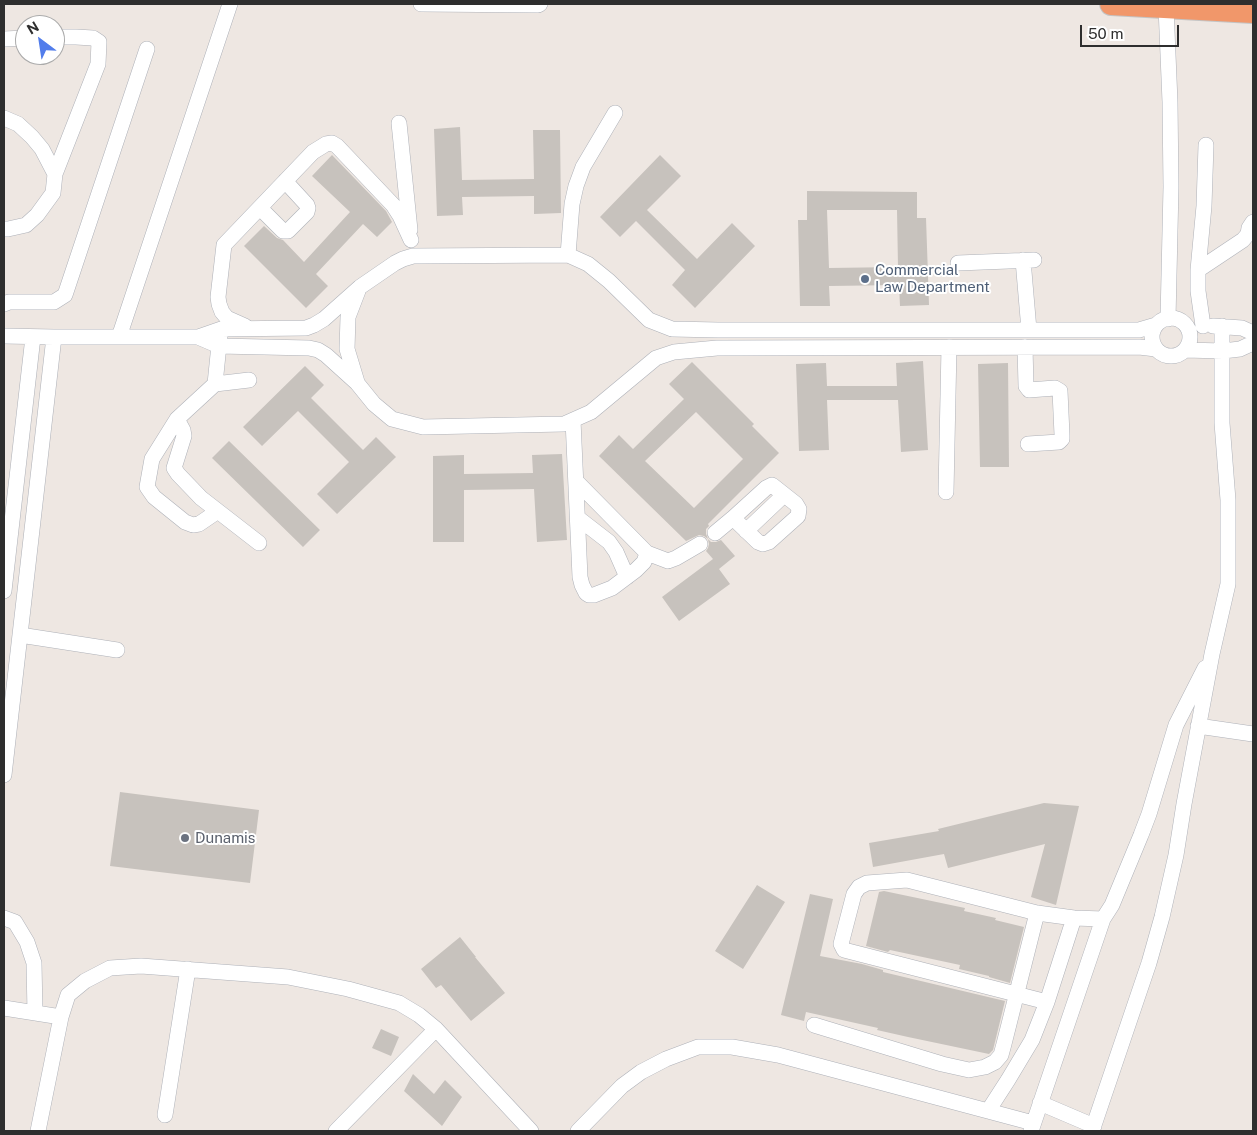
<!DOCTYPE html>
<html>
<head>
<meta charset="utf-8">
<style>
  body { margin:0 }
  #map { position:relative; width:1257px; height:1135px; overflow:hidden; background:#eee7e2; font-family:"Public Sans",sans-serif }
  canvas { display:block }
  .frame { position:absolute; inset:0; border:5px solid #2e2e2e; pointer-events:none }
  .north { position:absolute; left:15px; top:15px; width:50px; height:50px; box-sizing:border-box; background:#fff; border:1px solid #ababab; border-radius:50%; rotate:329deg; font-size:14px; font-weight:700; line-height:20px; text-align:center; color:#2e2e2e }
  .north::after { content:''; display:block; margin:auto; width:18px; height:22px; background:#527deb; clip-path:polygon(50% 0,100% 100%,50% 72%,0 100%) }
  .scale { position:absolute; left:1080px; top:25px; width:99px; height:22px; box-sizing:border-box; border:2px solid #2e2e2e; border-top:0; padding-left:6px; font-size:15px; line-height:18px; white-space:nowrap; color:#2e2e2e; -webkit-text-stroke:4px #fff; paint-order:stroke }
</style>
</head>
<body>
<div id="map">
<canvas width="1257" height="1135"></canvas>
<div class="frame"></div>
<div class="north">N</div>
<div class="scale">50 m</div>
</div>
<script>
const context = document.querySelector('canvas').getContext('2d');
context.lineJoin = 'round';
function paint(path, color) { context.fillStyle = color; context.fill(path, 'evenodd'); }
const poly = rows => new Path2D(rows.map(r => 'M' + r).join(''));
function strokePath(path, color, width, dash) { context.strokeStyle = color; context.lineWidth = width; context.lineCap = dash ? 'butt' : 'round'; context.setLineDash(dash || []); context.stroke(path); }
function label(font, color, halo, rows, align = 'center') {
  context.font = font + ' "Public Sans",sans-serif'; context.lineWidth = 4; context.setLineDash([]); context.textBaseline = 'middle'; context.strokeStyle = halo; context.fillStyle = color; for (const [text, x, y, turn = 0] of rows) {
    context.save(); context.translate(x, y); context.rotate((+turn || 0) * Math.PI / 180); context.textAlign = isNaN(turn) ? turn : align; if (halo) context.strokeText(text, 0, 0); context.fillText(text, 0, 0); context.restore();
  }
}
paint(poly([
  [460,127,462,180,534,179,533,130,560,130,561,213,534,214,534,196,462,197,463,215,437,216,434,129],
  [332,155,386,211,392,222,377,237,363,224,316,274,328,286,306,308,244,246,264,226,277,238,283,240,304,262,350,212,312,176],
  [660,155,681,176,647,210,697,259,732,223,755,246,695,308,672,285,685,270,636,221,620,237,600,217],
  [807,191,917,192,917,218,926,218,929,305,900,306,899,285,829,286,830,306,800,306,798,220,807,220],
  [827,210,897,210,898,267,829,268],
  [923,361,928,450,901,452,898,400,827,400,829,450,799,451,796,364,826,363,827,386,897,386,896,363],
  [692,362,754,424,752,426,779,453,708,524,709,526,706,529,706,534,708,539,704,536,699,535,686,541,599,456,619,435,633,449,684,399,669,384],
  [696,412,743,459,694,508,645,461],
  [1008,363,1009,467,980,467,978,364],
  [305,366,324,385,311,398,363,450,376,437,396,457,337,514,317,494,349,462,298,411,262,446,243,427],
  [229,441,320,530,303,547,212,458],
  [562,454,567,540,537,542,534,489,464,490,464,542,433,542,433,456,464,455,464,474,533,473,532,455],
  [708,539,711,542,716,542,721,540,735,556,719,569,730,584,679,621,662,597,713,559,706,551,708,548,709,544],
  [120,792,259,810,250,883,110,866],
  [1044,803,1079,806,1056,905,1031,897,1045,844,948,868,944,854,873,867,869,843,939,831,938,829],
  [757,885,785,902,743,969,715,951],
  [884,891,965,908,964,911,996,918,995,920,1024,927,1010,983,989,977,989,976,959,969,960,965,890,950,888,952,866,946,879,892],
  [810,894,833,899,820,956,862,964,883,970,883,972,1005,1001,993,1050,989,1054,908,1037,877,1030,878,1028,806,1012,804,1021,781,1015],
  [460,937,476,957,475,957,505,993,471,1021,441,985,436,988,421,969],
  [381,1029,399,1037,391,1056,372,1048],
  [413,1074,434,1094,445,1080,462,1097,442,1126,404,1091]
]), '#c7c2bd');
const minor = poly([
  [421,4,538,5,540,4],
  [1166,7,1170,102,1171,187,1168,319],
  [4,39,25,38],
  [4,118,18,124,32,137,42,149,55,174,53,193,37,215,26,225,8,229,4,229],
  [399,123,410,230],
  [55,174,98,64,99,42,93,38,76,37,55,37],
  [260,208,283,231,288,231,307,212,308,208,307,205,285,181],
  [568,255,572,204,576,186,583,167,615,113],
  [1023,260,1029,330],
  [958,263,1034,260],
  [1198,270,1243,240,1248,234,1249,228,1253,222],
  [4,304,9,302,54,302,65,295,147,49],
  '1152 337a19 19 0 1 1 38 0a19 19 0 1 1-38 0Z',
  [245,326,227,318,222,312,219,304,218,297,224,245,313,152,326,144,332,143,337,146,393,205,400,216,411,240],
  [1203,326,1198,291,1198,270,1204,206,1206,145],
  [1213,326,1242,328,1253,333],
  [4,336,54,337,198,337,221,329,306,328,314,325,324,319,360,287,395,263,403,259,413,256,568,255,588,264,609,281,649,320,672,329,718,330,1139,330,1156,325],
  [119,337,230,4],
  [198,337,219,346,309,348,318,350,326,355,357,383,374,404,392,419,423,427,564,424,591,412,656,358,674,352,717,348,1139,347,1156,349],
  [1025,347,1026,386,1029,390,1055,388,1060,391,1062,435,1062,439,1059,442,1028,444],
  [1185,350,1223,351,1240,349,1253,343],
  [357,382,347,349,348,317,358,291],
  [215,384,249,380],
  [177,419,183,430,184,436,174,468,178,474,201,498,259,543],
  [573,420,580,577,582,585,586,593,589,595,594,595,612,588,636,570,644,562,647,553],
  [576,481,647,553,668,561,676,558,700,544],
  [946,492,949,347],
  [218,511,199,524,193,525,185,522,154,497,147,487,152,459,177,419,215,384,220,335],
  [578,518,609,542,616,552,627,577],
  [746,531,784,495],
  [715,533,733,518,758,542,763,544,769,542,798,516,799,509,796,504,772,485,766,488,733,518],
  [4,591,33,337],
  [20,635,117,650],
  [1198,726,1253,734],
  [4,775,54,337],
  [4,918,15,922,27,942,34,963,35,1013],
  [1047,1002,844,950,841,944,854,894,859,887,867,883,907,880,1037,913,1074,918,1103,919],
  [4,1008,61,1017],
  [814,1025,942,1064,969,1070,985,1067,995,1062,1001,1055,1004,1044,1037,913],
  [1040,1103,1094,1126],
  [988,1111,1008,1080,1032,1040,1047,1002,1074,918],
  [165,1115,188,969],
  [38,1131,61,1017,68,995,85,981,110,968,141,966,288,977,348,989,399,1003,419,1015,436,1029,531,1131],
  [336,1131,436,1029],
  [578,1131,622,1086,641,1072,666,1059,698,1047,732,1047,778,1055,1033,1123],
  [1031,1131,1103,919,1112,905,1141,835,1149,814,1176,725,1205,668],
  [1092,1131,1149,963,1162,917,1176,855,1184,804,1212,654,1228,584,1228,500,1222,423,1222,326]
]);
const highway = poly([
  [1111,4,1253,12]
]);
strokePath(minor, '#aeb1b8', 16);
strokePath(highway, '#c4c4c4', 24);
strokePath(minor, '#fff', 15);
strokePath(highway, '#f1976a', 22);
for (const [x, y, r, color] of [
  [865,279,5,"#5c6f8a"],
  [185,838,5,"#6b7280"]
]) { const dot = new Path2D(); dot.arc(x, y, r, 0, 2 * Math.PI); context.fillStyle = color; context.fill(dot); strokePath(dot, '#fff', 2); }
label('15px', '#4e5e75', '#fff', [
  ["Commercial",875,270],
  ["Law Department",875,287]
], 'left');
label('15px', '#5b616d', '#fff', [
  ["Dunamis",195,838]
], 'left');
</script>
</body>
</html>
